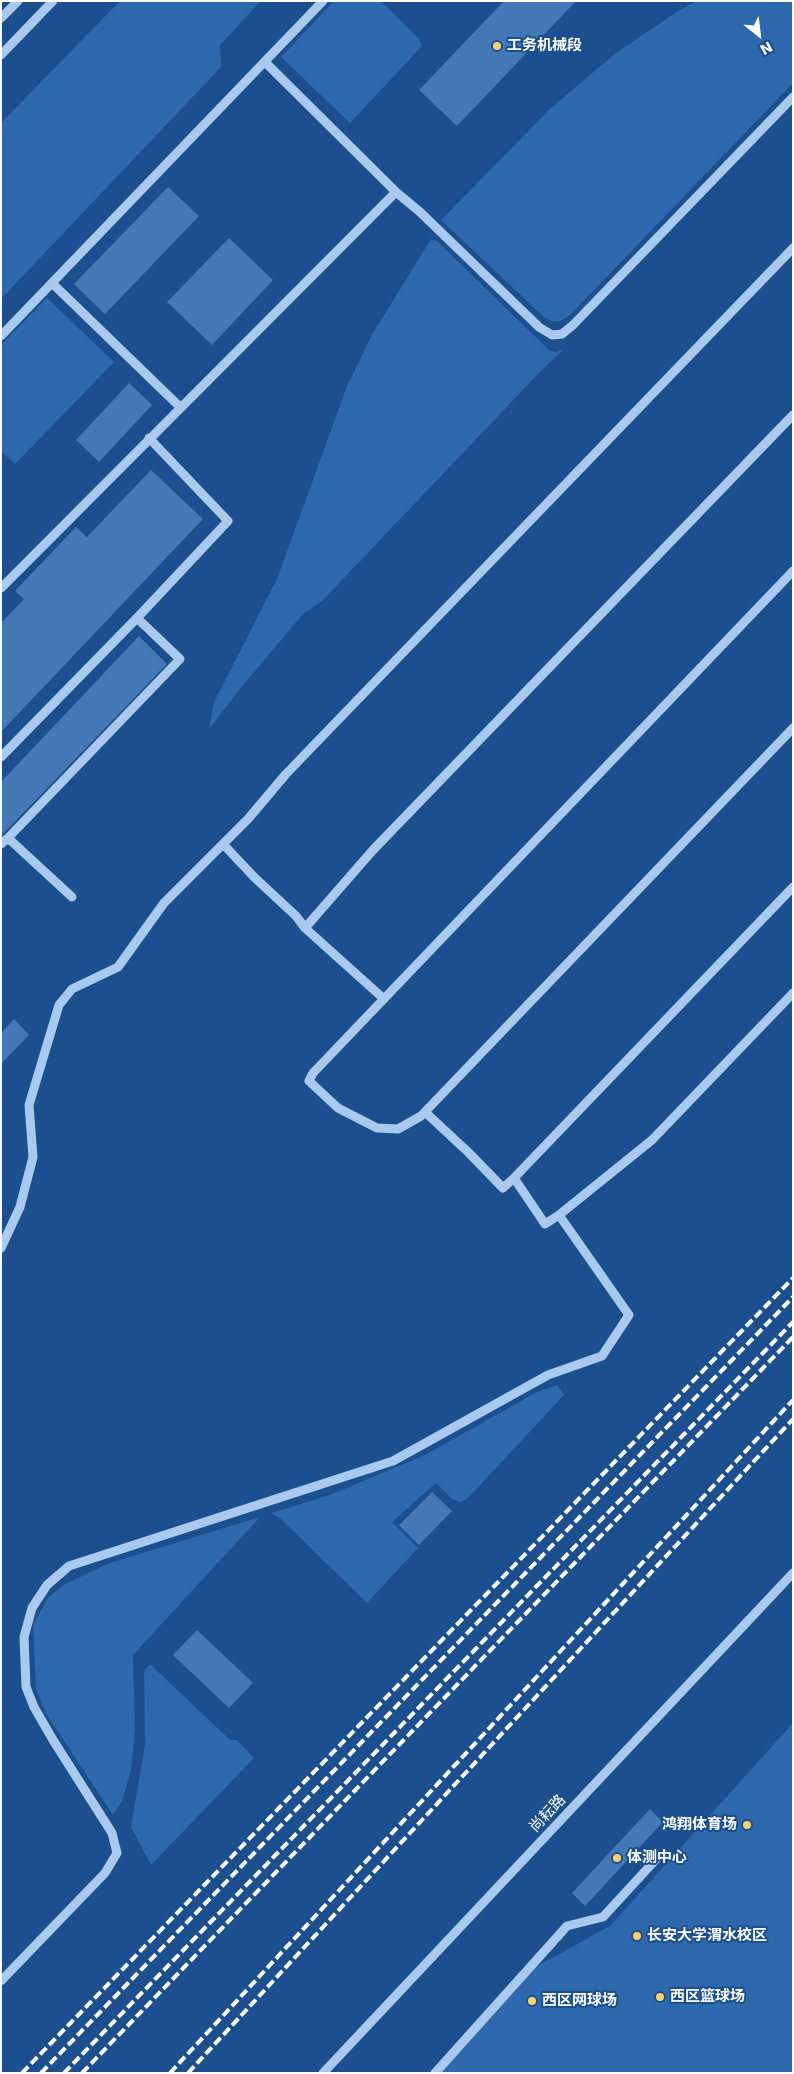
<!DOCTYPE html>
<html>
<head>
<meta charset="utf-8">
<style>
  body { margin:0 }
  #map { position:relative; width:794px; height:2074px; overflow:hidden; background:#1b4f8f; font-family:"DejaVu Sans",sans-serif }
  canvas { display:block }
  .frame { position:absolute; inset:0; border:2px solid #fff; pointer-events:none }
  .north { position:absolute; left:734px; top:10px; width:50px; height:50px; -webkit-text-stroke:4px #1b4f8f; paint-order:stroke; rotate:151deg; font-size:14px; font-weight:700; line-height:20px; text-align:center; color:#fff }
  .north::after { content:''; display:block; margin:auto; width:18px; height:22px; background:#fff; clip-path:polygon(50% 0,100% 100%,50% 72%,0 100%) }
</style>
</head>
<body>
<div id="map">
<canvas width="794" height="2074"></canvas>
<div class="frame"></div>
<div class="north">N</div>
</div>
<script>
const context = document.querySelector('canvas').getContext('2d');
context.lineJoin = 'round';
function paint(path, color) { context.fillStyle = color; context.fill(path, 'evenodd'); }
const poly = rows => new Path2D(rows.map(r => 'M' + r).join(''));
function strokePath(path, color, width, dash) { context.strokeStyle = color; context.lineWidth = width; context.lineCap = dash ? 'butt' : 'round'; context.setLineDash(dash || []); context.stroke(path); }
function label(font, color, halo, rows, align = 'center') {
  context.font = font + ' "DejaVu Sans","Noto Sans SC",sans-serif'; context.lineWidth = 4; context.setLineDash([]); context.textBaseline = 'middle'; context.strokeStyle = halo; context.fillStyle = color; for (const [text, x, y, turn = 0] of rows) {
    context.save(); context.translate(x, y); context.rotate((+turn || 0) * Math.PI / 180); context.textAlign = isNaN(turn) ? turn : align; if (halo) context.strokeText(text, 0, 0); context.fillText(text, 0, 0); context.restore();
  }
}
paint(poly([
  [120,1,261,1,220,45,221,67,1,299,1,123],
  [334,1,381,1,419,39,422,46,350,123,281,57],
  [697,1,793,1,793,83,569,316,560,321,552,321,545,318,441,220,551,108,616,53,678,11],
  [431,239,437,241,549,350,556,352,564,349,539,373,322,601,303,614,240,689,209,729,214,702,277,579,347,386,373,333],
  [47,298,114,362,15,464,1,451,1,345],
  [557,1385,564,1395,467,1499,460,1502,452,1499,436,1483,392,1522,418,1548,367,1603,281,1519,271,1513,330,1495,425,1455,535,1393],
  [260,1517,133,1655,135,1730,131,1770,122,1801,113,1815,47,1715,36,1689,33,1625,48,1598,65,1584,110,1563],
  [150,1664,230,1740,237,1740,254,1758,151,1865,131,1827,145,1744,144,1671],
  [793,1723,793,2073,436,2073,530,1970,610,1926]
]), '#2e69ad');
paint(poly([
  [504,1,576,1,457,126,419,90],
  [168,187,199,216,105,314,74,284],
  [229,238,273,280,212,345,167,302],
  [129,383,152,405,99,462,76,440],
  [151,470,203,519,1,732,1,623,24,599,15,591,76,527,87,537],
  [139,636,167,664,1,836,1,782],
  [14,1019,29,1035,1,1064,1,1033],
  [432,1492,452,1511,419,1545,399,1525],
  [197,1630,253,1683,229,1708,173,1655],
  [650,1809,663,1822,585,1906,572,1893]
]), '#4478b7');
strokePath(poly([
  [1,18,18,1],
  [1,55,53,1],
  [265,62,396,192,420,212,539,327,552,335,562,334,573,325,793,97],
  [53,284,180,407],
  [1,336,323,1],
  [793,571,313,1073,309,1081,338,1108,377,1128,398,1129,421,1116,793,728],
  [1,588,396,192],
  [1,757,137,618,228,521,149,438],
  [8,838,180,659,137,618],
  [1,844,8,838,72,897],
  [223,844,254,877,296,916,305,928],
  [793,887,514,1178,545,1224,559,1215,652,1140,793,993],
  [384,999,305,928,373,850,793,415],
  [425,1112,468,1152,503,1188,514,1178],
  [1,1248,20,1207,33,1157,29,1105,59,1005,72,989,118,967,164,903,248,819,286,774,793,248],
  [1,1981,105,1873,117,1853,112,1833,53,1740,34,1707,26,1687,24,1637,32,1608,47,1585,69,1566,393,1461,548,1375,602,1356,629,1315,559,1215],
  [323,2073,793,1573],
  [435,2073,567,1926,603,1917,660,1855]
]), '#a9c9ee', 9);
strokePath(poly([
  [22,2073,793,1278],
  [41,2073,793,1297],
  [64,2073,793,1322],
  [82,2073,793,1337],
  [170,2073,793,1400],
  [188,2073,793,1419]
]), '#fff', 4, [9, 4]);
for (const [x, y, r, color] of [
  [497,46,5,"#ffd166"],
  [747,1825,5,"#ffd166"],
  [617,1858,5,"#ffd166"],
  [637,1936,5,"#ffd166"],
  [660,1997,5,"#ffd166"],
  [532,2001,5,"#ffd166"]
]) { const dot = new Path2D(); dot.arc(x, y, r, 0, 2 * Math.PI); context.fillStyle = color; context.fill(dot); strokePath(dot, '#1b4f8f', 2); }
label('bold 15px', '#fff', '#1b4f8f', [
  ["工务机械段",507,46],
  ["鸿翔体育场",737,1825,"right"],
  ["体测中心",627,1858],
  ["长安大学渭水校区",647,1936],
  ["西区篮球场",670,1997],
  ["西区网球场",542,2001]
], 'left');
label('15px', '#fff', '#1b4f8f', [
  ["尚耘路",548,1814,-47]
]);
</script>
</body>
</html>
